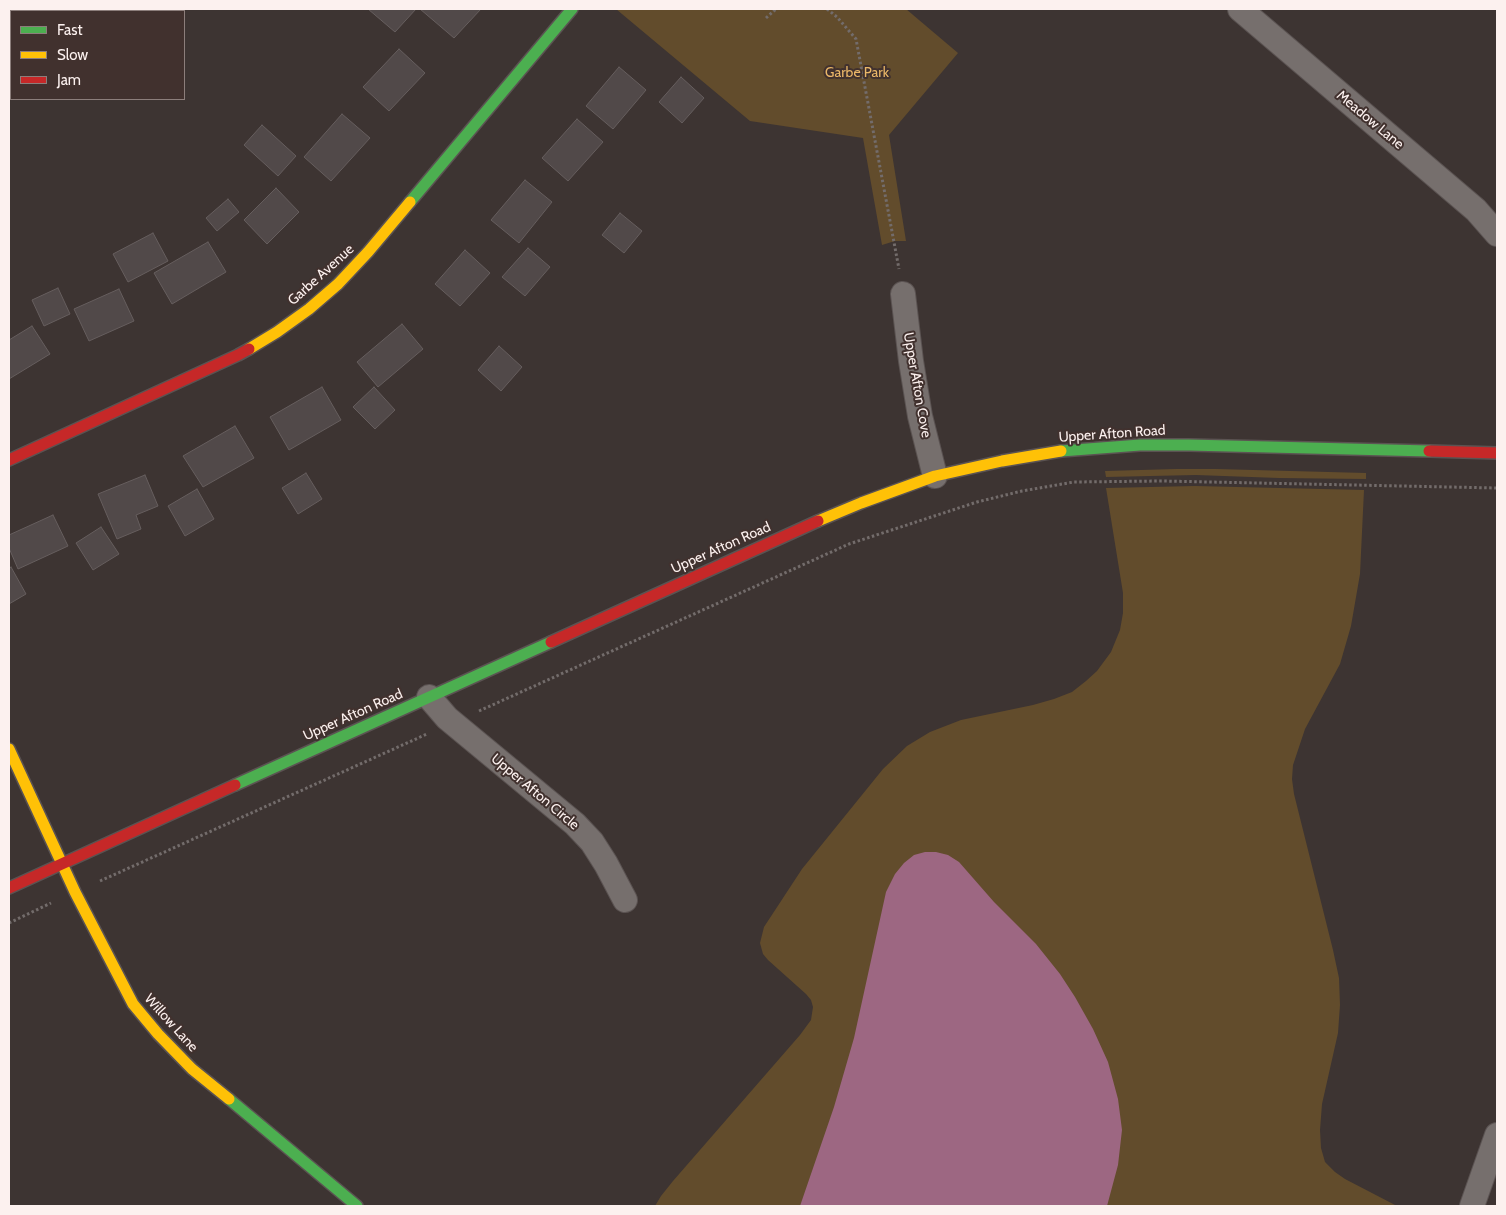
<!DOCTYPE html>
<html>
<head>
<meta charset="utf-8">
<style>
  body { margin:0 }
  #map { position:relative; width:1506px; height:1215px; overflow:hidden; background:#3d3432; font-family:Cabin,sans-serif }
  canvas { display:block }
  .frame { position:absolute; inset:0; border:10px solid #fcf1ef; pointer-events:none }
  .legend { position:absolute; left:10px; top:10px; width:175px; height:90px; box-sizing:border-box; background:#41312e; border:1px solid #8c7e7b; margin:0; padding:6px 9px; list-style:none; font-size:15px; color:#fcf1ef }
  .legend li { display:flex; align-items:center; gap:10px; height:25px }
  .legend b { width:25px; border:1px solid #8c7e7b }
</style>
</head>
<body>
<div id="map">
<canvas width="1506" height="1215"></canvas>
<div class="frame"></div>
<ul class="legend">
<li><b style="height:6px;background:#4caf50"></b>Fast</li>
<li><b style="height:6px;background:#ffc107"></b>Slow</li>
<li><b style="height:6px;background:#c62828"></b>Jam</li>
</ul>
</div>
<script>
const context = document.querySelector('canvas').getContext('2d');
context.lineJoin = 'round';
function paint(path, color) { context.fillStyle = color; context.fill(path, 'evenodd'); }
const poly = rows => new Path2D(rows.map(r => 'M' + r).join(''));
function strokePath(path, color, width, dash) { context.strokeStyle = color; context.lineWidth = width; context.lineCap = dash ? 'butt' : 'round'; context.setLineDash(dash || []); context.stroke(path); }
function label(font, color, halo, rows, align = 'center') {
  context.font = font + ' Cabin,sans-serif'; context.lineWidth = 4; context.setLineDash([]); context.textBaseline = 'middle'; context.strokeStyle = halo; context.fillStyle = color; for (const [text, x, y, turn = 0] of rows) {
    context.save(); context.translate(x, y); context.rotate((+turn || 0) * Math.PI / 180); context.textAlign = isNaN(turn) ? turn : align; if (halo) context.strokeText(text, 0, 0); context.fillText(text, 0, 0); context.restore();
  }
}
paint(poly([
  [616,9,906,9,958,53,889,135,906,241,895,241,882,245,863,138,750,121],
  [1176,469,1216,469,1366,473,1366,479,1279,478,1196,475,1106,477,1105,471],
  [1195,486,1364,490,1360,574,1351,626,1340,664,1305,729,1293,765,1292,779,1294,794,1333,950,1339,978,1340,1005,1338,1033,1322,1104,1320,1130,1321,1148,1325,1162,1335,1172,1345,1179,1397,1206,655,1206,661,1196,673,1181,800,1035,811,1020,813,1007,811,1000,806,994,768,960,763,954,760,943,764,927,802,869,883,769,907,746,930,732,961,720,1033,705,1054,699,1072,692,1086,681,1097,671,1111,652,1120,630,1123,613,1123,593,1106,488]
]), '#624c2c');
paint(poly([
  [925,852,936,852,948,855,959,862,994,902,1036,944,1060,974,1075,997,1093,1029,1108,1062,1118,1099,1122,1130,1118,1165,1107,1206,800,1206,834,1107,854,1038,886,892,895,874,904,863,914,855]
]), '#9d6782');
const building = poly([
  [368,9,416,9,395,32,368,9],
  [420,9,481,9,454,38,420,9],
  [399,49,425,73,389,111,363,87,399,49],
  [619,67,646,90,613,129,586,106,619,67],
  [681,77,704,98,682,123,659,102,681,77],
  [342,114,370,138,331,181,304,157,342,114],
  [577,119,603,142,568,181,542,158,577,119],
  [262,125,296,156,278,176,244,145,262,125],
  [525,180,552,202,519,243,491,220,525,180],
  [276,188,299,212,267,244,244,220,276,188],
  [228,199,239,212,217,231,206,218,228,199],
  [620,213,642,231,624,253,602,235,620,213],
  [153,233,168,261,128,282,113,254,153,233],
  [208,242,226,272,172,304,154,273,208,242],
  [528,248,550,267,525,296,502,277,528,248],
  [465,250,490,273,460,306,435,284,465,250],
  [58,288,70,314,44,326,32,300,58,288],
  [119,289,134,321,89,341,74,309,119,289],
  [402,324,423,349,378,387,357,362,402,324],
  [32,326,50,354,9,379,9,340,32,326],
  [499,346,522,367,501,391,478,370,499,346],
  [322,387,341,420,289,450,270,417,322,387],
  [374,387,395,410,375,429,353,407,374,387],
  [235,426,254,458,203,487,183,456,235,426],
  [306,473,322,499,298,514,282,488,306,473],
  [145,475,158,506,136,515,141,529,117,539,98,494,145,475],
  [197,489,214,519,185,536,168,506,197,489],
  [53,515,68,546,18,569,9,548,9,535,53,515],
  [101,527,119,554,93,570,76,543,101,527],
  [11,567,26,594,9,604,9,569,11,567]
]);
paint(building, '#514949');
strokePath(building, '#665e5e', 1);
const street = poly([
  [1240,9,1476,210,1497,234],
  [903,294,911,361,920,416,935,476],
  [429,697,447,718,575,824,592,842,606,864,625,900],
  [1472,1206,1497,1135]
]);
const fast = poly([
  [410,202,572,9],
  [1061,451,1140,445,1189,445,1429,451],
  [235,785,551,642],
  [229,1099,357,1206]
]);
const slow = poly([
  [249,349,277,332,309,309,338,284,368,252,410,202],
  [818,521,861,503,935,476,1002,461,1061,451],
  [9,749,75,892,133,1004,158,1034,192,1069,229,1099]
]);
const jam = poly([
  [1429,451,1497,453],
  [9,460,238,355,249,349],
  [551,642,818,521],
  [9,888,235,785]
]);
strokePath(street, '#5b5352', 26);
strokePath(fast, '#5b5352', 14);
strokePath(slow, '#5b5352', 14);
strokePath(jam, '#5b5352', 14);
strokePath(poly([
  [827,9,837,17,856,39,899,269],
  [766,18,776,9],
  [479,711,849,544,977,502,1022,491,1074,482,1162,481,1497,488],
  [100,881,427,734],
  [9,923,51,903]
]), '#736c6b', 3, [2.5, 2.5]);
strokePath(street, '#766f6d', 24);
strokePath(fast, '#4caf50', 11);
strokePath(slow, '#ffc107', 11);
strokePath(jam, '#c62828', 11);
label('14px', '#ebb768', '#41312e', [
  ["Garbe Park",857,73]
]);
label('14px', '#fcf1ef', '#41312e', [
  ["Meadow Lane",1370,120,40],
  ["Garbe Avenue",321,275,-42],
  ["Upper Afton Cove",917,385,80],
  ["Upper Afton Road",1112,434,-4],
  ["Upper Afton Road",721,548,-24],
  ["Upper Afton Road",353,715,-24],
  ["Upper Afton Circle",535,792,40],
  ["Willow Lane",171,1023,48]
]);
</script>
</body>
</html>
